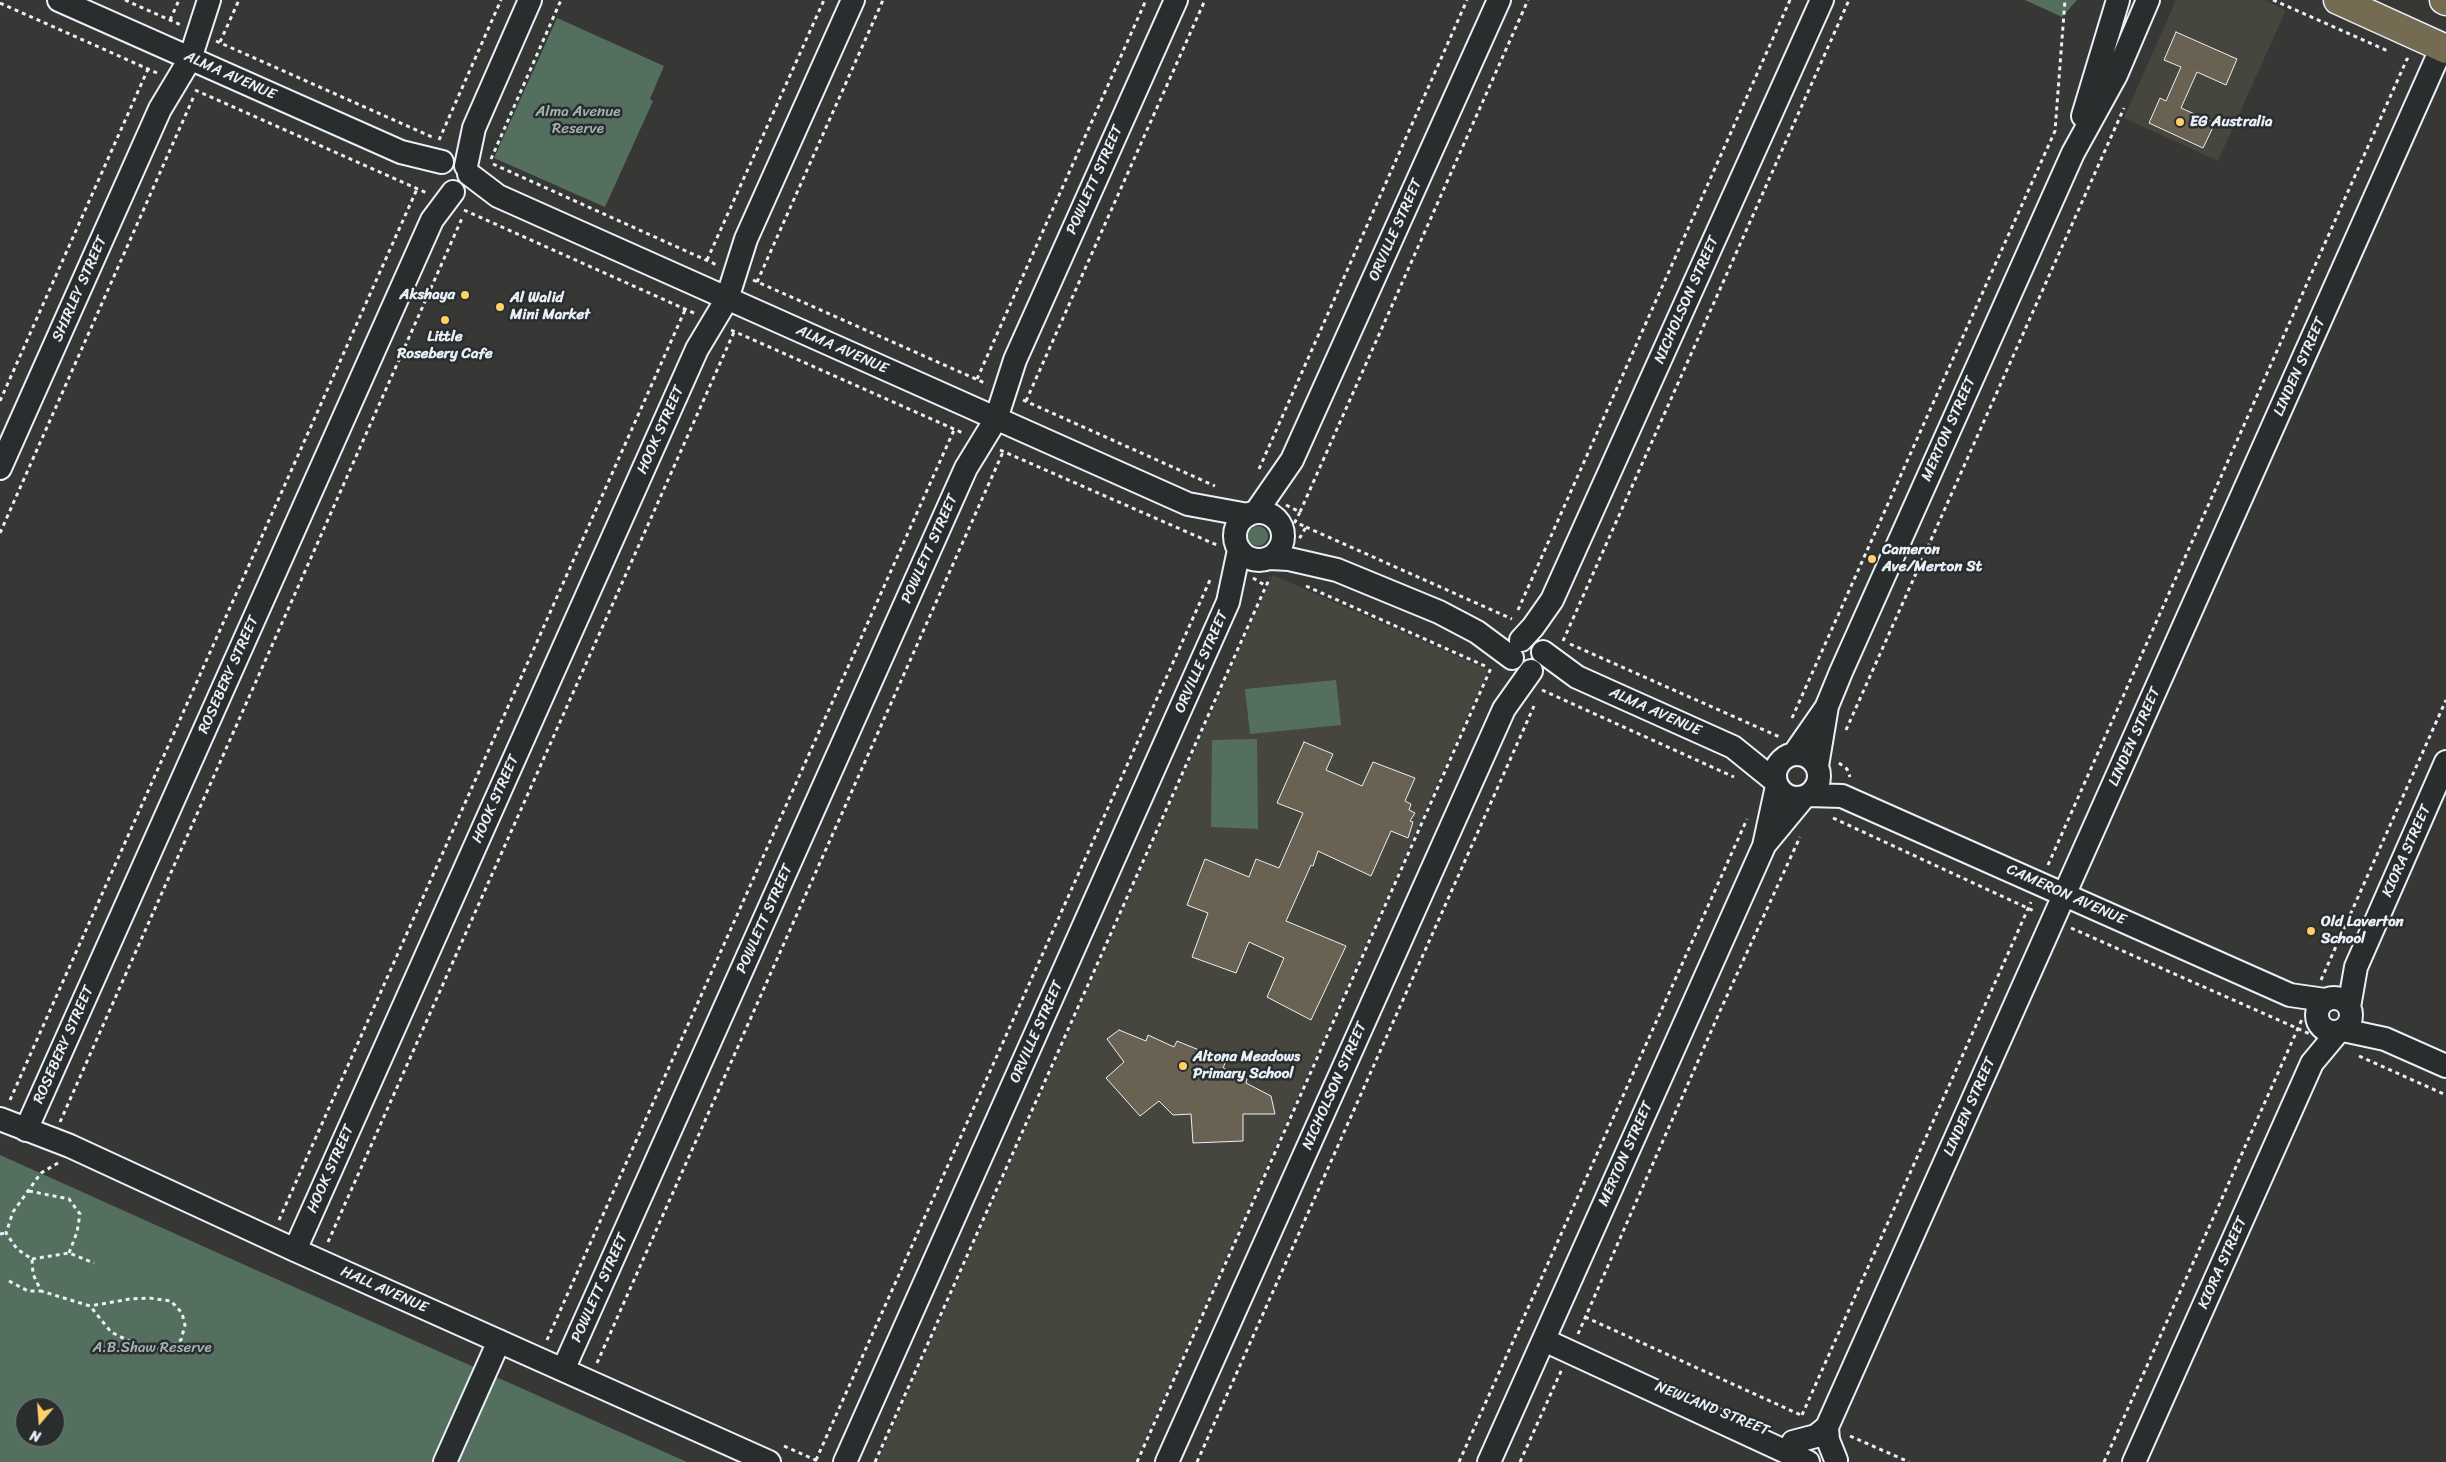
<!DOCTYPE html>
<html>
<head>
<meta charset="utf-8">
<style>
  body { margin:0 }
  #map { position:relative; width:2446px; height:1462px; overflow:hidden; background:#373835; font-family:Sriracha,sans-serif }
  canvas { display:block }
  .north { position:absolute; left:15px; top:1397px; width:50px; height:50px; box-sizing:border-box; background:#2a2d2e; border:1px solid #767b7f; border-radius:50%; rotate:198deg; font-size:14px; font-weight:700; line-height:20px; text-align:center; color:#e8f1f8 }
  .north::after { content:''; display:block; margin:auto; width:18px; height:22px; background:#ffd166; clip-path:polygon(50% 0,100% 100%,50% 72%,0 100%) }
</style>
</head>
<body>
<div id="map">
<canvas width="2446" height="1462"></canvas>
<div class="north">N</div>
</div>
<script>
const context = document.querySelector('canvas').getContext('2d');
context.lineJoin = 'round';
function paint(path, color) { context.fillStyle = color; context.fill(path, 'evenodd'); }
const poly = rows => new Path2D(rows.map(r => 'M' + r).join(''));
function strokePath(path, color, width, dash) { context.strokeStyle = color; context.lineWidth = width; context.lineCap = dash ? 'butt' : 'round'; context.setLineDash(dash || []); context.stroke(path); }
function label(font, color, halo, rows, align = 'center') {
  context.font = font + ' Sriracha,sans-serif'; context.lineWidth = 5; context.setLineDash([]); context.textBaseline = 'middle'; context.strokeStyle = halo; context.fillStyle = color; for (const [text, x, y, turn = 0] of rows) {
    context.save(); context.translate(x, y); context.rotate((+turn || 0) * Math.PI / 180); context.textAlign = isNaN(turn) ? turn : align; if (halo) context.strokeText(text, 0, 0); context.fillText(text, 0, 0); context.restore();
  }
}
paint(poly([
  [2176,0,2265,0,2286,10,2218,161,2124,118],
  [1273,575,1488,670,1135,1462,877,1462]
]), '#46453e');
paint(poly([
  [2025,0,2077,0,2062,17],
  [557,18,664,66,650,99,653,101,605,207,494,158],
  '1248 536a10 10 0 1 1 20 0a10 10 0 1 1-20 0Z',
  [1336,680,1341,725,1250,734,1245,689],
  [1257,739,1258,829,1211,827,1212,740],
  [0,1155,247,1266,687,1462,0,1462],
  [25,1407,55,1407,55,1437,25,1437]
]), '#556f5e');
const building = poly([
  [2176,32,2237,59,2226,85,2197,72,2181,108,2215,123,2203,148,2149,123,2160,98,2166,101,2181,67,2164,60,2176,32],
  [1304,742,1333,754,1326,770,1362,786,1373,762,1415,778,1405,801,1411,804,1409,810,1415,813,1410,821,1413,822,1408,838,1391,831,1371,876,1318,851,1313,866,1311,865,1286,921,1346,946,1311,1020,1267,997,1284,958,1249,942,1236,973,1192,957,1208,913,1187,905,1205,859,1249,877,1256,859,1279,868,1303,813,1277,803,1304,742],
  [1119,1030,1146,1041,1148,1035,1174,1047,1177,1041,1226,1061,1223,1068,1247,1079,1246,1083,1271,1096,1275,1114,1243,1114,1243,1141,1193,1143,1191,1114,1173,1115,1159,1101,1140,1116,1106,1078,1124,1062,1107,1039,1119,1030]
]);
paint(building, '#696252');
strokePath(building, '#e8f1f8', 1);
const minor = poly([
  [59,0,401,152,442,162],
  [2083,116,2118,0],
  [466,166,474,128,530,0],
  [469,174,498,196,1188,504,1248,515],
  [0,468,160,109,190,59,209,0],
  [1256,512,1292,460,1499,0],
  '1235 536a24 24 0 1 1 48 0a24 24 0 1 1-48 0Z',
  [1270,558,1289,559,1337,570,1439,612,1477,632,1512,658],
  [1521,640,1533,627,1552,600,1822,0],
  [1543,652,1577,677,1733,747,1775,781],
  [1794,754,1826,708],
  '1775 776a22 22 0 1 1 44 0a22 22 0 1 1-44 0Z',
  [1817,766,1827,706,1841,672,2073,153,2116,75,2148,0],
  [1808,795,1842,796,2290,995,2325,1000],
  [1766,843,1804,797],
  '2317 1015a17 17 0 1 1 34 0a17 17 0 1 1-34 0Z',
  [2349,1007,2356,967,2446,762],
  [2343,1030,2385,1039,2446,1066],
  [0,1119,70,1146,295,1250,769,1462],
  [26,1130,432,220,453,192],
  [295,1250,697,349,727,299,746,239,853,0],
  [1544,1340,1808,1462],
  [563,1370,966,468,996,419,1015,360,1176,0],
  [1793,1442,1816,1436,1827,1427],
  [1836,1460,1828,1440,1827,1427,2442,47],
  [445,1462,499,1341],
  [845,1462,1228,602,1239,550],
  [1167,1462,1504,709,1531,671],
  [1489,1462,1764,846,1777,786],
  [2134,1462,2312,1063,2337,1033]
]);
const major = poly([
  [2338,0,2446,49],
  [2444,0,2446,1]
]);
strokePath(minor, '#e8f1f8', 26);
strokePath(major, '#e8f1f8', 31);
strokePath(poly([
  [125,0,181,25],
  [2273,0,2388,51],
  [0,3,157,73],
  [170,20,179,0],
  [216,41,432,137],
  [220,42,239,0],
  [195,90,427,193],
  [439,140,501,0],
  [491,159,561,0],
  [493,164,717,265],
  [464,210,696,314],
  [707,260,824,0],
  [753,280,987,384],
  [757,282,883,0],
  [731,330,963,433],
  [977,379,1146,0],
  [1023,400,1215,486],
  [0,401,148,69],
  [1026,401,1205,0],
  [1000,450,1219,546],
  [1259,469,1467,0],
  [1286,505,1300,512,1295,522,1306,527,1298,541],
  [1300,512,1528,0],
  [1306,527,1512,619],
  [0,533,194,96],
  [1253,578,1266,586,1270,578],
  [1306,586,1485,666],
  [1518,610,1790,0],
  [1563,641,1849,0],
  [1570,644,1782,738],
  [1542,690,1734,777],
  [1792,718,2055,131,2065,0],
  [1846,730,2124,108],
  [1839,763,1847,769,1850,777],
  [1833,818,2036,912],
  [2048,865,2407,59,2409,60],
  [2071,928,2310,1034],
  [2321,980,2446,700],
  [2359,1056,2446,1095],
  [10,1100,417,189],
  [60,1122,463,216],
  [58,1163,41,1173,13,1212,6,1233,17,1249,32,1259,33,1274,41,1291,90,1306,111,1332,145,1349,165,1349,181,1340,185,1325,182,1313,171,1301,149,1298,130,1299,90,1306],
  [29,1191,69,1199,80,1214,77,1232,69,1253],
  [279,1220,685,310],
  [0,1234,6,1233],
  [328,1242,734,332],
  [32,1259,69,1253,94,1263],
  [9,1281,28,1291,41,1291],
  [1585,1317,1803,1416],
  [1578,1334,1720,1011,1800,837],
  [547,1340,954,430],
  [597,1363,1003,452],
  [1802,1415,2031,902],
  [1850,1436,1909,1462],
  [784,1446,820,1462],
  [816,1460,1210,580],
  [875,1462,1266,586],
  [1137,1462,1491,668],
  [1197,1462,1534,706],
  [1459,1462,1747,819],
  [1520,1462,1562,1369],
  [2104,1462,2303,1017]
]), '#e8f1f8', 3, [4, 4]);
strokePath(minor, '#2a2d2e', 22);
strokePath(major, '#746b52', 28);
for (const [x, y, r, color] of [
  [2180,122,5,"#ffd166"],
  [465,295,5,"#ffd166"],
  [500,307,5,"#ffd166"],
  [445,320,5,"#ffd166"],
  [1872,559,5,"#ffd166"],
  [2311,931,5,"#ffd166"],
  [1183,1066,5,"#ffd166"]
]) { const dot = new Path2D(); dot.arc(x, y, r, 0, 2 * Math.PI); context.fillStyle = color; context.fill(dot); strokePath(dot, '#2a2d2e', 2); }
label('15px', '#e8f1f8', '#2a2d2e', [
  ["ALMA AVENUE",230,76,24],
  ["POWLETT STREET",1095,180,-66],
  ["ORVILLE STREET",1396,230,-66],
  ["SHIRLEY STREET",80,289,-66],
  ["NICHOLSON STREET",1687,300,-66],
  ["ALMA AVENUE",842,350,24],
  ["LINDEN STREET",2300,367,-66],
  ["MERTON STREET",1949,429,-66],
  ["HOOK STREET",661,430,-66],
  ["POWLETT STREET",930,549,-66],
  ["ORVILLE STREET",1202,662,-66],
  ["ROSEBERY STREET",229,675,-66],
  ["ALMA AVENUE",1655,712,24],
  ["LINDEN STREET",2135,737,-66],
  ["HOOK STREET",496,799,-66],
  ["KIORA STREET",2407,851,-66],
  ["CAMERON AVENUE",2066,895,24],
  ["POWLETT STREET",765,919,-66],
  ["ORVILLE STREET",1037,1032,-66],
  ["ROSEBERY STREET",64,1045,-66],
  ["NICHOLSON STREET",1335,1086,-66],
  ["LINDEN STREET",1970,1107,-66],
  ["MERTON STREET",1626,1154,-66],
  ["HOOK STREET",331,1169,-66],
  ["KIORA STREET",2223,1263,-66],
  ["POWLETT STREET",600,1288,-66],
  ["HALL AVENUE",384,1290,24],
  ["NEWLAND STREET",1712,1409,22]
]);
label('15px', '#a6b6b3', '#2a2d2e', [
  ["Alma Avenue",578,112],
  ["Reserve",578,129],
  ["A.B.Shaw Reserve",152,1348]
]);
label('bold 15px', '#e8f1f8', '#2a2d2e', [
  ["EG Australia",2190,122],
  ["Akshaya",455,295,"right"],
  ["Al Walid",510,298],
  ["Mini Market",510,315],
  ["Little",445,337,"center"],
  ["Rosebery Cafe",445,354,"center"],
  ["Cameron",1882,550],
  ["Ave/Merton St",1882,567],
  ["Old Laverton",2321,922],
  ["School",2321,939],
  ["Altona Meadows",1193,1057],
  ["Primary School",1193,1074]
], 'left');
</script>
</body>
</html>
